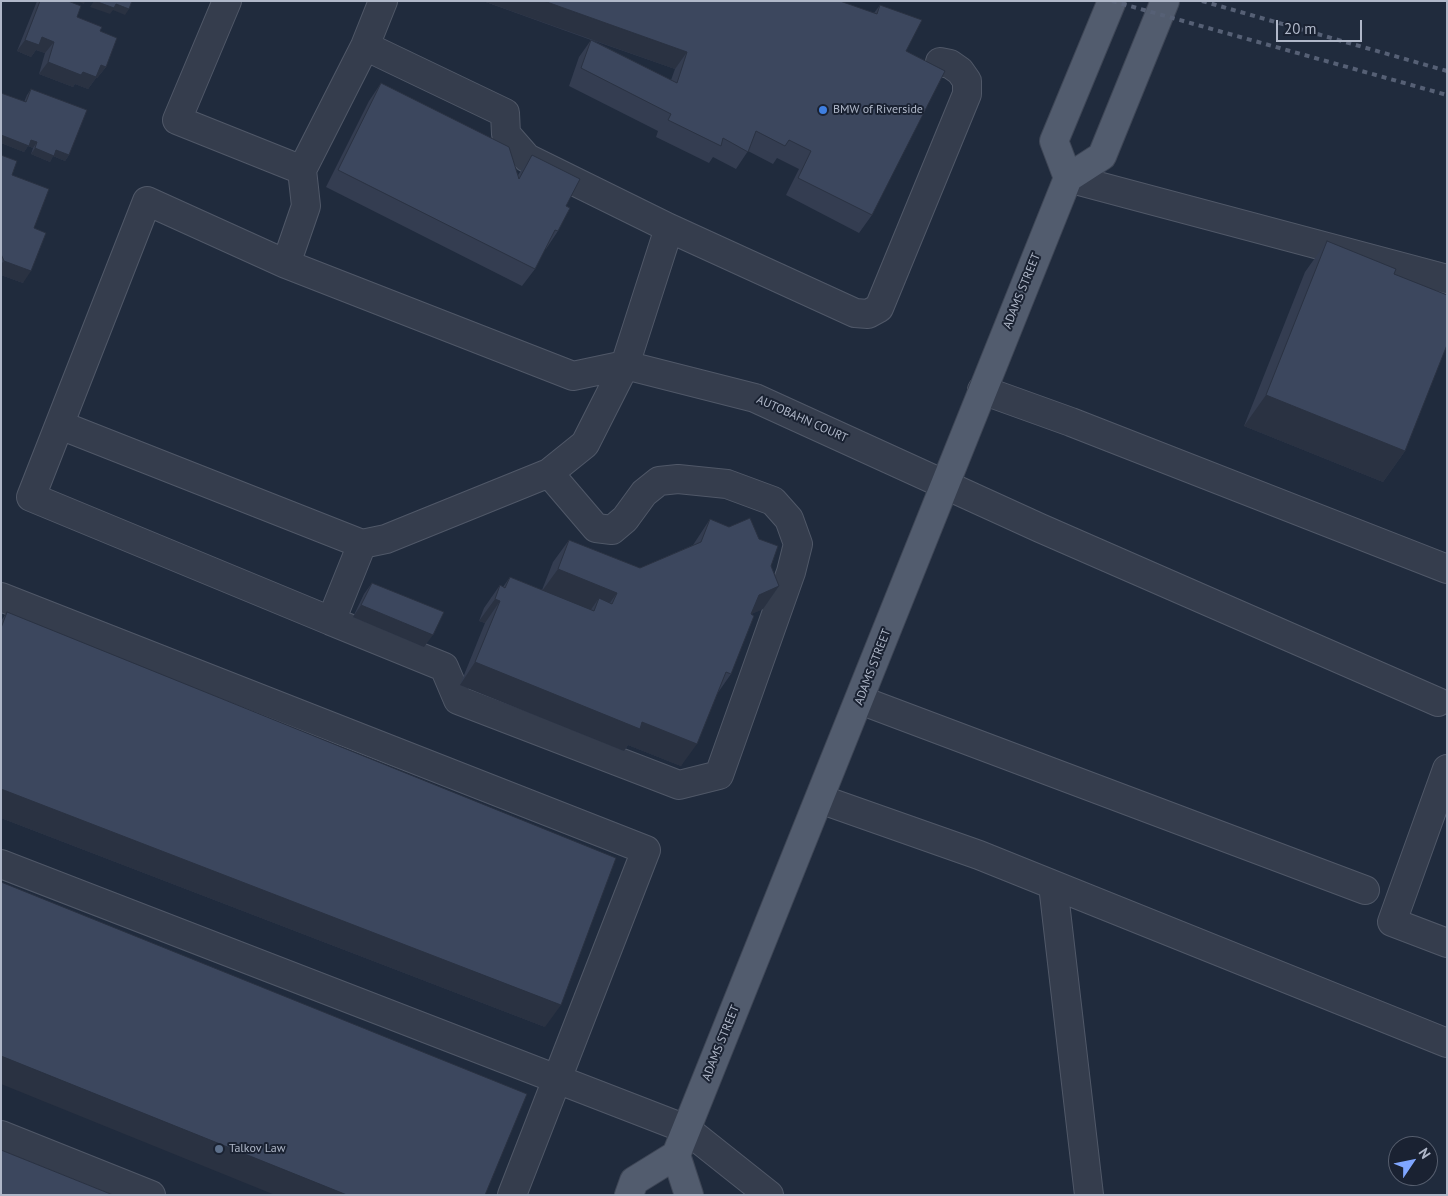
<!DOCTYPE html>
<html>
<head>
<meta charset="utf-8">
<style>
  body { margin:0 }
  #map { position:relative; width:1448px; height:1196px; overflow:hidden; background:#202b3d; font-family:"PT Sans",sans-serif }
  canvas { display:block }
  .frame { position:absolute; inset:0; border:2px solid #b0b8c9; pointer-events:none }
  .north { position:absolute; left:1388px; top:1136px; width:50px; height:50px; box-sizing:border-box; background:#1a2232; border:1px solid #565e6e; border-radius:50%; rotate:56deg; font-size:14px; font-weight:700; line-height:20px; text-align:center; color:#b0b8c9 }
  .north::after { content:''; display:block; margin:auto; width:18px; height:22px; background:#7fa6ff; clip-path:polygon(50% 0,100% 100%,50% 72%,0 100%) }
  .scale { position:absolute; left:1276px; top:20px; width:86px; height:22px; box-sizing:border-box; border:2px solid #b0b8c9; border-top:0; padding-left:6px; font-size:15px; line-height:18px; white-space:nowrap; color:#b0b8c9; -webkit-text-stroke:4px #1a2232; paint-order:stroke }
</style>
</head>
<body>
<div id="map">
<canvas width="1448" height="1196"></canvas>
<div class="frame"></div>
<div class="north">N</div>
<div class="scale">20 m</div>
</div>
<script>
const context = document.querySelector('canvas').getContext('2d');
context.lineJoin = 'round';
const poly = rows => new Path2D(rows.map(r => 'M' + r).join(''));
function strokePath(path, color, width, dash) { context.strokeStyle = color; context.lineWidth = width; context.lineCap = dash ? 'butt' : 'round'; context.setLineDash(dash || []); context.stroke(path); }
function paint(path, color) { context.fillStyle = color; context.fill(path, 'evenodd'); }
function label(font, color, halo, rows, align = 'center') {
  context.font = font + ' "PT Sans",sans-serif'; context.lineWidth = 4; context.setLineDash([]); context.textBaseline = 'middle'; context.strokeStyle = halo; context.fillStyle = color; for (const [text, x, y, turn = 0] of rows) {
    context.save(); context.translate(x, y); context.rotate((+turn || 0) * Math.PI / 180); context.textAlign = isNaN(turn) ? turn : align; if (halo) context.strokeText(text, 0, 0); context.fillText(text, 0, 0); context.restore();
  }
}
const minor = poly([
  [227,1,177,120,302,170,365,46,383,1],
  [365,46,505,113,506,134,527,158,669,228],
  [302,170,306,206,286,264,147,201,31,497,331,621,362,544,386,539,549,473,596,528,612,530,625,519,644,493,659,481,678,479,727,484,773,501,789,519,798,544,791,572,719,775,679,785,458,700,444,667,331,621],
  [1068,178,1447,279],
  [286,264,573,376,625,365,755,398,1040,528,1438,702],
  [982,390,1071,422,1447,569],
  [60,425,362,544],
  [549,473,585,444,625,365,669,228,855,313,868,314,879,308,967,94,967,81,960,71,950,64,940,62],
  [1,597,646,850,512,1195],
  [860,700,1365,890],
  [1447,769,1392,922,1447,943],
  [820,799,979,855,1447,1043],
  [1,864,686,1129,769,1195],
  [1053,885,1089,1195],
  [1,1135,151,1195]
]);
const major = poly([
  [1068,178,1054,141,1112,1],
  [676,1155,689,1195],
  [629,1195,634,1181,676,1155,1068,178,1102,156,1165,1]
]);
strokePath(minor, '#505868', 30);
strokePath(major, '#3e4656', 30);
strokePath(minor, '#353d4d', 28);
strokePath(major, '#525c6e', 28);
strokePath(poly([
  [1112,1,1447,95],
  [1202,1,1447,71]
]), '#566075', 4, [5, 5]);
paint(poly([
  [37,1,68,1,106,67,97,78,96,78,88,89,75,84,73,87,39,74,45,53,36,50,31,57,17,51],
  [483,1,874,13,880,5,906,51,872,215,859,233,786,195,799,169,777,158,773,164,748,151,736,169,713,157,709,163,656,137,658,131,569,86,579,57,591,40],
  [592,40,675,69,671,80],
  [381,83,518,175,532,155,566,206,558,231,546,249,545,248,535,269,522,286,326,187,369,101],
  [31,89,69,155,65,161,53,156,50,162,31,154,33,148,28,146,24,152,1,143,1,93,24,102,27,95],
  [1,155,12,175,34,228,23,283,1,275],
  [1327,241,1405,451,1383,482,1244,426,1305,272],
  [710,519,771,566,779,586,763,609,751,614,731,674,717,694,681,766,628,745,624,751,460,685,485,623,479,621,484,608,500,585,503,587,510,577,542,590,553,562,569,540,640,568,693,545,695,542],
  [372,583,424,647,353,617,364,594],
  [7,612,545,1027,1,818,1,621]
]), '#343d51');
paint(poly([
  [77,1,85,1,84,4],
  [94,1,116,4,129,9,125,15,113,10,110,14,90,7],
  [483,1,544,1,687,52,675,69],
  [42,37,54,42,45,53,36,50,31,57,17,51,25,40],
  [48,62,83,72,101,65,106,67,97,78,96,78,88,89,75,84,73,87,39,74],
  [1,135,31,140,37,142,33,148,28,146,24,152,1,143],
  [35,148,56,150,69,155,65,161,53,156,50,162,31,154],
  [4,261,31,271,23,283,1,275,1,264],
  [1266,395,1405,451,1383,482,1244,426],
  [558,569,617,593,601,615,599,598,590,611,542,591],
  [779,586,763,609,743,618,759,595],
  [495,599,500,601,485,623,479,621],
  [361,605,433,635,424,647,353,617],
  [475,662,642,722,697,744,681,766,628,745,624,751,460,685],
  [1,789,561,1005,545,1027,1,818],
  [1,1056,347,1195,275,1195,1,1084]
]), '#2a3242');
const building = poly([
  [40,1,68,1,81,6,77,17,102,27,100,31,117,38,106,67,101,65,96,77,83,72,81,75,48,62,54,42,42,37,39,45,25,40,40,1],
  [95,1,132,1,129,9,116,4,114,8,95,1],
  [544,1,840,1,877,14,880,5,922,20,906,51,945,71,872,215,798,178,811,151,789,140,785,146,756,131,748,152,723,138,721,146,668,120,671,114,581,68,591,40,677,83,687,52,544,1],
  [381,83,509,147,519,179,532,155,580,179,566,206,570,208,558,231,555,230,535,269,338,170,381,83],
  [31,89,87,110,69,155,56,150,54,156,35,148,37,142,31,140,29,146,1,135,1,93,26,102,31,89],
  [1,155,17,161,12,175,49,189,34,228,46,233,31,271,4,261,1,254,1,155],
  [1327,241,1396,269,1394,274,1447,295,1447,345,1405,451,1266,395,1327,241],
  [750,518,759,539,778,546,771,566,779,586,759,595,751,614,754,616,731,674,726,672,697,744,642,722,640,729,475,662,500,601,495,599,500,585,505,588,510,577,594,611,599,598,612,604,617,593,558,569,569,540,640,568,701,542,710,519,729,527,750,518],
  [372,583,444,612,433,635,361,605,372,583],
  [7,612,616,858,561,1005,1,789,1,628,7,612],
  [1,882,527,1094,485,1195,347,1195,1,1056,1,882],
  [1,1150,113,1195,1,1195,1,1150]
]);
paint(building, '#3c475e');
strokePath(building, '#2a3242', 1);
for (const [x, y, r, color] of [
  [823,110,5,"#3f7fe0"],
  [219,1149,5,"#5c6f8a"]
]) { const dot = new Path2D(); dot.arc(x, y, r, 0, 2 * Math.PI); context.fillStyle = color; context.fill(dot); strokePath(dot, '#1a2232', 2); }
label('12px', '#b0b8c9', '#1a2232', [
  ["BMW of Riverside",833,110],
  ["Talkov Law",229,1149]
], 'left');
label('12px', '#b0b8c9', '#1a2232', [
  ["ADAMS STREET",1022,291,-68],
  ["AUTOBAHN COURT",802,419,24],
  ["ADAMS STREET",873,667,-69],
  ["ADAMS STREET",721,1043,-68]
]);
</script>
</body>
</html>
